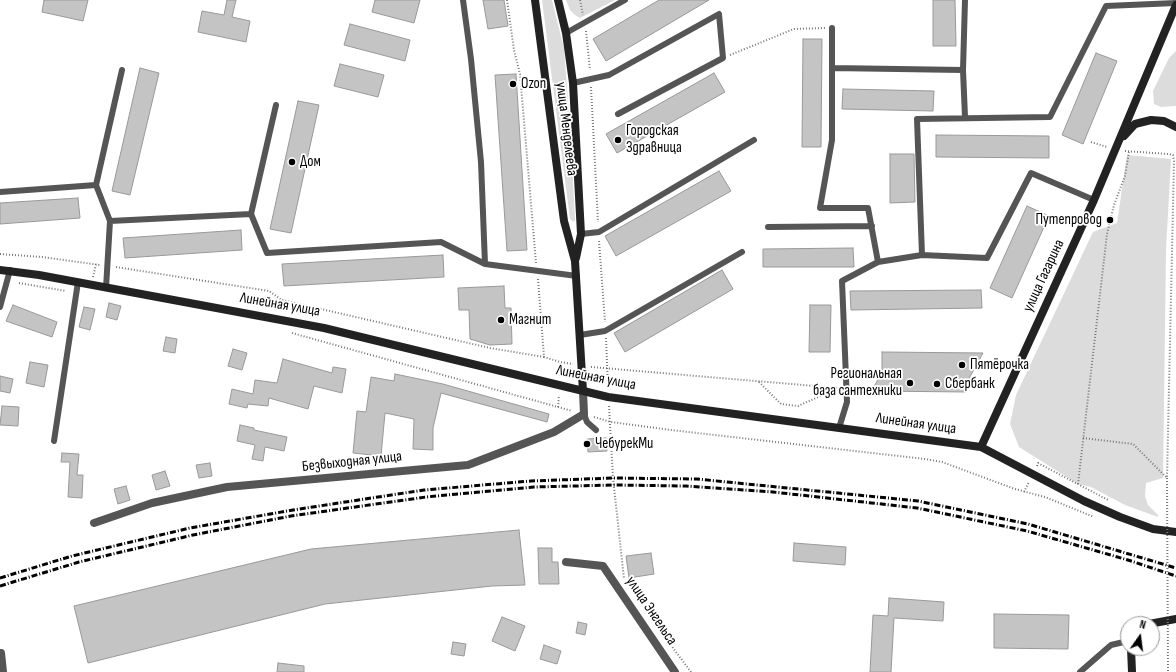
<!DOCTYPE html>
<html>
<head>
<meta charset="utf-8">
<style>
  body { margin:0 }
  #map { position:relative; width:1176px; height:672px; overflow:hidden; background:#fff; font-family:"Sofia Sans Condensed",sans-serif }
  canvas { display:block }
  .north { position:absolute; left:1120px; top:616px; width:40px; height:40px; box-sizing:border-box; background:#fff; border:1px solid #999; border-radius:50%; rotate:14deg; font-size:11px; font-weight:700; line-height:16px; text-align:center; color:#000 }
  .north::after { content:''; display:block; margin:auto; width:14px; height:18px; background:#000; clip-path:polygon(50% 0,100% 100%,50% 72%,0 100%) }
</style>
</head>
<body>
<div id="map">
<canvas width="1176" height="672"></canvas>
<div class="north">N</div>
</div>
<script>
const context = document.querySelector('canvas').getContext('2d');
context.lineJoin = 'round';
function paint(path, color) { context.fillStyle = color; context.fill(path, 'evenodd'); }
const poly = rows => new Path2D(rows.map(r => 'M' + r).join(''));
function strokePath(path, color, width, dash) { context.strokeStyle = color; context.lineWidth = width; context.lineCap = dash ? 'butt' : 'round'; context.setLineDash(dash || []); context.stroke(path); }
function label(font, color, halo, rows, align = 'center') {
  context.font = font + ' "Sofia Sans Condensed",sans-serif'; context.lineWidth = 3.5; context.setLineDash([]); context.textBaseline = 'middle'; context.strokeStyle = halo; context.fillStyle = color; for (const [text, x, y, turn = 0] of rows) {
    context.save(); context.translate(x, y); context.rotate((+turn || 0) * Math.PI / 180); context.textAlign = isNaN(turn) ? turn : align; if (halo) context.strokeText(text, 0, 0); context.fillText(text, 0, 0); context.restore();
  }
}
paint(poly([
  [542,0,552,0,564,48,571,142,575,220,574,222,570,219],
  [566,0,615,0,580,18,575,15,570,10],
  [1176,51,1176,106,1161,107,1154,104,1153,91,1169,58],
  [1127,155,1171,159,1166,250,1163,478,1146,483,1145,496,1148,505,1158,515,1158,517,1125,505,1091,487,1078,484,1019,447,1010,424,1016,395,1093,232,1117,223]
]), '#dcdcdc');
const building = poly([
  [44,0,88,0,83,21,42,12,44,0],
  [227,0,236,0,232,17,250,21,246,42,198,32,202,11,224,15,227,0],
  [375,0,420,0,414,23,372,12,375,0],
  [483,0,504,0,508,26,488,29,483,0],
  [659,0,709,0,606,61,593,39,659,0],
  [933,0,955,0,956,46,933,46,933,0],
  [350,24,410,40,405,61,344,45,350,24],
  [803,39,822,39,821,147,802,147,803,39],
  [1096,53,1117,61,1083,144,1062,135,1096,53],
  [340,64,384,75,378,97,334,86,340,64],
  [140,68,159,73,130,195,112,191,140,68],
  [714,73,725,92,617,153,606,134,714,73],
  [516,74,527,250,507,251,495,75,516,74],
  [843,89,934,91,933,111,842,109,843,89],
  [298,101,319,105,291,233,270,229,298,101],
  [936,135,1049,136,1049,158,936,157,936,135],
  [890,154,914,154,915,202,890,203,890,154],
  [719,171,731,191,616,256,605,236,719,171],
  [78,198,80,218,0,224,0,203,78,198],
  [1027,206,1049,216,1012,298,990,288,1027,206],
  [241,230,242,250,125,258,123,238,241,230],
  [853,248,854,267,763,267,763,249,853,248],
  [443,255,444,277,284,286,282,264,443,255],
  [722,270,733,289,625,352,614,333,722,270],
  [504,286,505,308,511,308,512,344,490,345,470,339,469,310,459,310,458,288,504,286],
  [981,290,982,308,851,310,850,291,981,290],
  [109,303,121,306,117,320,106,317,109,303],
  [13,305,57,322,52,337,6,321,13,305],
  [810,305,831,305,830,352,809,352,810,305],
  [84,307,95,309,90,330,79,327,84,307],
  [166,337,177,339,175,353,163,351,166,337],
  [233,349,247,353,242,370,228,366,233,349],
  [882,352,983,353,966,384,966,392,872,391,882,371,882,352],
  [283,359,332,373,333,367,346,369,342,393,314,386,308,409,269,398,268,406,248,404,247,408,229,404,232,389,253,394,255,380,277,383,283,359],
  [30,362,48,365,44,387,26,383,30,362],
  [395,374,443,384,549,414,547,422,441,393,433,428,433,450,413,449,414,419,385,413,381,456,353,453,357,411,366,412,371,377,394,381,395,374],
  [0,376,13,379,10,393,0,391,0,376],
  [2,406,19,407,18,426,0,425,2,406],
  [240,425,254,428,254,430,287,437,284,451,265,447,263,461,252,459,255,445,237,441,240,425],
  [606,438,607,451,588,452,587,439,606,438],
  [62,453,79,454,77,475,83,475,82,498,68,497,70,462,61,462,62,453],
  [210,463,212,476,199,478,196,465,210,463],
  [165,471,170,486,156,490,152,475,165,471],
  [126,486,130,500,118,504,114,489,126,486],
  [519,530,525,585,492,586,325,604,88,663,74,606,311,549,519,530],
  [794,543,846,547,845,565,793,561,794,543],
  [538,548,552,548,552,562,558,562,559,584,539,584,538,548],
  [651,553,654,574,629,578,626,556,651,553],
  [889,598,944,602,943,621,894,618,891,672,870,672,873,615,888,616,889,598],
  [994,614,1069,615,1068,649,994,648,994,614],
  [502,617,525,626,515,651,492,641,502,617],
  [578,622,587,624,585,635,576,633,578,622],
  [453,642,466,644,464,656,451,654,453,642],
  [544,645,561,651,557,664,540,659,544,645],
  [278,663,304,666,304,672,277,672,278,663]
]);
paint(building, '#c4c4c4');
strokePath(building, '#999', 1);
strokePath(poly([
  [507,0,514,50,520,74,536,263],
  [580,0,583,15],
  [586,31,590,70],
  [730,55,794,29,825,28],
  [591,87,598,222],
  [1091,142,1107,147],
  [1125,151,1168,154,1173,155,1174,161,1167,478],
  [599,241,605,322],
  [0,254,42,257,100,265],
  [116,267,269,291,282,300,490,348,544,357],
  [93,277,96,264],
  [538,279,544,357,560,362],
  [19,283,66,291],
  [292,333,558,407,559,395],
  [606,338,608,388],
  [591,367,838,388],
  [560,376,560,362,573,364],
  [759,382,781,404,798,406,836,389],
  [609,406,613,478,624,579],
  [558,407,572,411],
  [594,417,611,422,671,430,925,459,942,462,1015,489,1045,497,1094,517],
  [1083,438,1133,444,1167,478],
  [1037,466,1038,463,1108,500],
  [1078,484,1107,234,1114,205,1125,176,1129,152],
  [1024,492,1029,482],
  [658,628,691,672],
  [1152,636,1158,633]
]), '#777', 2, [1, 2]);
strokePath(poly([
  [463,0,471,59,481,162,485,264],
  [832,28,832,140,820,208,868,208,878,262],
  [566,33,625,0],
  [832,68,963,70],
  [573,83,609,75,719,14,723,58,618,114],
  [965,117,963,70,965,0],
  [96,185,110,221,106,288],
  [0,192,96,185,122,70],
  [251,214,267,253,441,242,485,264,577,276],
  [110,221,251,214,276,105],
  [768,227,872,226],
  [581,234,599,232,754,140],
  [922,255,987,258,1031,173,1094,200],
  [0,307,10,270],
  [580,335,605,331,742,252],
  [584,414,587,422,596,430],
  [839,428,847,402,842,281,878,262,922,255,917,119,1050,117,1106,6,1176,3],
  [54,441,78,282],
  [1080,672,1111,645,1128,641]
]), '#555', 6);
strokePath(poly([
  [94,523,152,503,227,487,468,465,554,432,584,414,583,391],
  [566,562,603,566,675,672],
  [1,653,3,672]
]), '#555', 8);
strokePath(poly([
  [535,0,564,221,575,261,583,391],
  [558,0,566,33,573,83,581,234,576,258],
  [1124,136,1135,124,1151,120,1164,121,1176,127],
  [0,270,39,275,324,328,608,397,981,447,1084,501,1120,517,1153,529,1176,532],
  [981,447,1094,200,1176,5],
  [1149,624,1176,619],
  [1131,648,1132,672]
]), '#222', 8);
strokePath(poly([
  [0,578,72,556,190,528,293,510,424,490,531,481,613,478,697,479,918,501,1028,524,1176,568],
  [0,586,79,562,193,535,291,516,426,497,534,487,614,485,686,486,773,492,917,508,1027,531,1128,560,1176,576]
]), '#000', 3, [6, 2, 1, 2]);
strokePath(poly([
  [1167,478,1168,672]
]), '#777', 2, [1, 2]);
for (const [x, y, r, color] of [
  [513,84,4,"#000"],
  [618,140,4,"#000"],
  [292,162,4,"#000"],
  [1110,220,4,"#000"],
  [501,320,4,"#000"],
  [962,365,4,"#000"],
  [910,383,4,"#000"],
  [937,384,4,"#000"],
  [587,444,4,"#000"]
]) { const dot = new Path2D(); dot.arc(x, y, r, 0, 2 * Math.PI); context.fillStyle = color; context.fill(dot); strokePath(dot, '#fff', 1.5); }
label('15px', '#000', '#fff', [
  ["Ozon",521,84],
  ["Городская",626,131],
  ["Здравница",626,148],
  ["Дом",300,162],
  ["Путепровод",1102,220,"right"],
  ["Магнит",509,320],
  ["Пятёрочка",970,365],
  ["Региональная",902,374,"right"],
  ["база сантехники",902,391,"right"],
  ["Сбербанк",945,384],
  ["ЧебурекМи",595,444]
], 'left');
label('15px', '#000', '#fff', [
  ["улица Менделеева",566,129,83],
  ["улица Гагарина",1044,276,-65],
  ["Линейная улица",280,305,10],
  ["Линейная улица",596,378,11],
  ["Линейная улица",916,424,8],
  ["Безвыходная улица",352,462,-6],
  ["улица Энгельса",651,611,56]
]);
</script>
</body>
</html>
